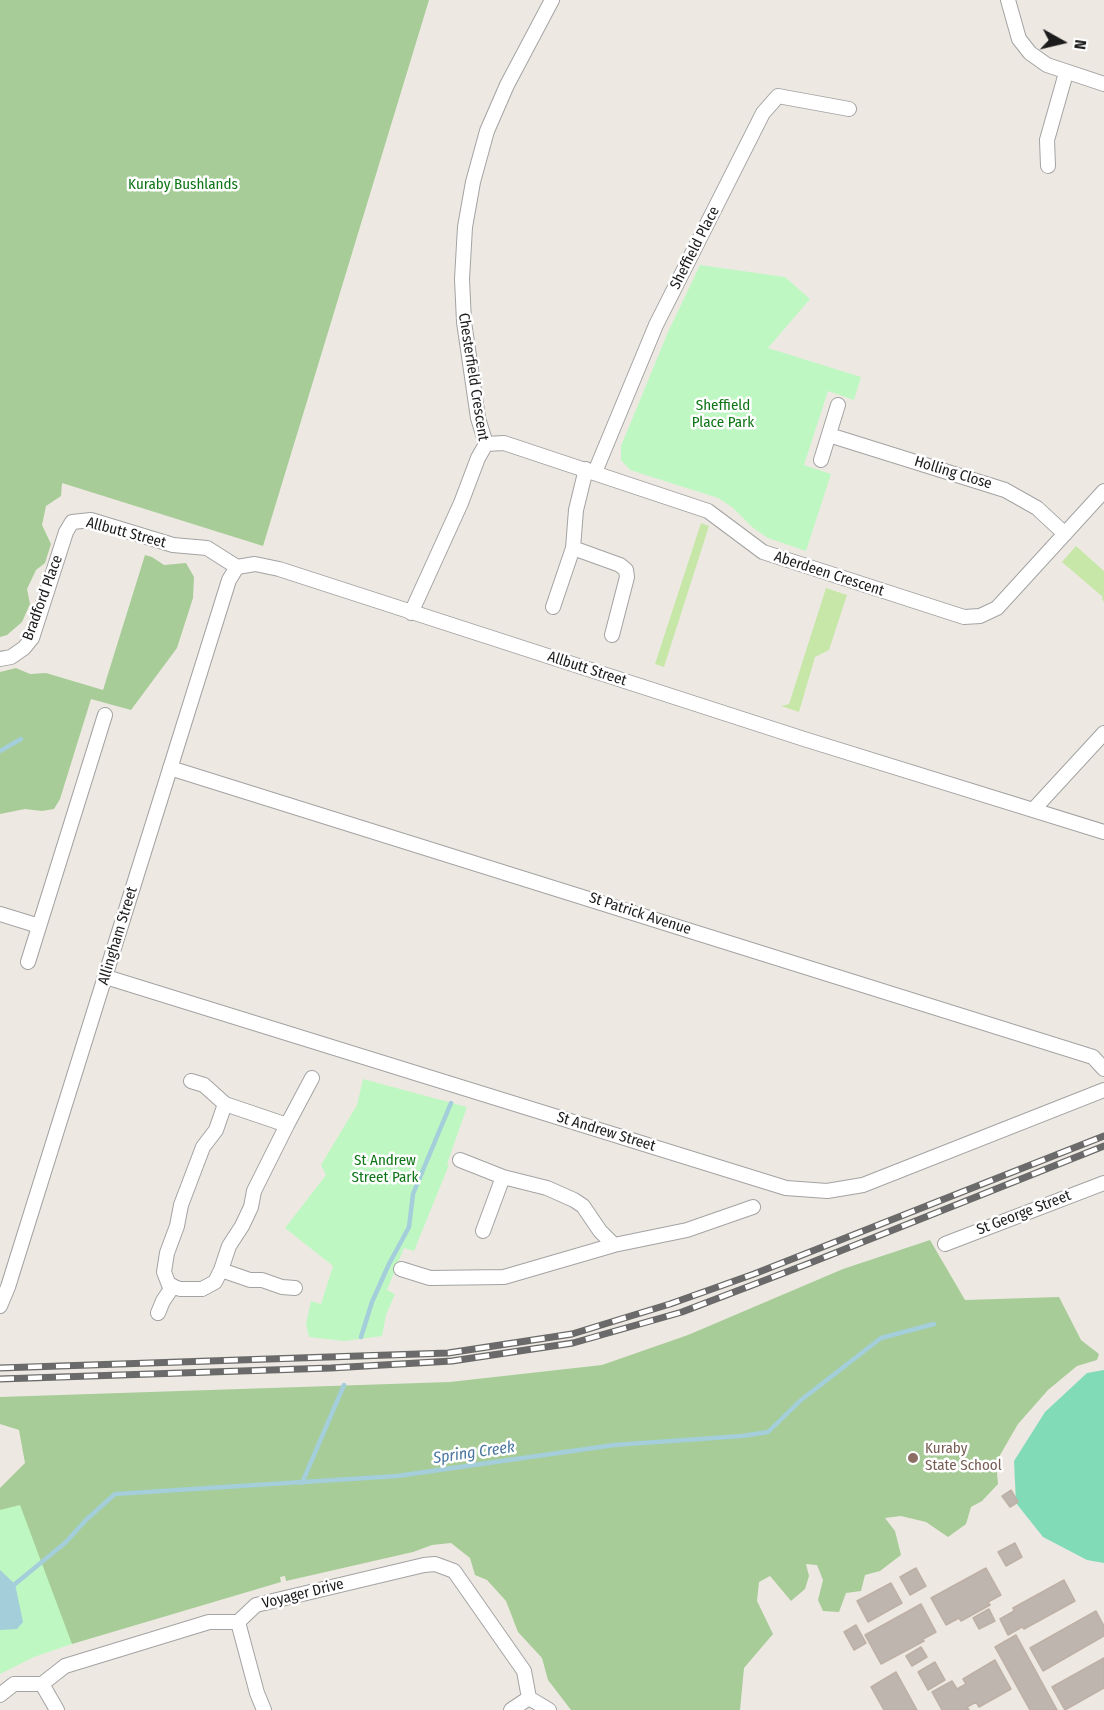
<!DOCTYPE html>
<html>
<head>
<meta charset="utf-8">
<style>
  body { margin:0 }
  #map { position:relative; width:1104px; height:1710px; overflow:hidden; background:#ede9e2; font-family:"Fira Sans Condensed",sans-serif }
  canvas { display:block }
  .north { position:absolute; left:1032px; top:12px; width:60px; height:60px; -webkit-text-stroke:4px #fff; paint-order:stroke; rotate:98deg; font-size:16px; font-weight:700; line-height:24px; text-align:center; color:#1c1c1c }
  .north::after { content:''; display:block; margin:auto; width:21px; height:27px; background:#1c1c1c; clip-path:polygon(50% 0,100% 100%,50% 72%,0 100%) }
</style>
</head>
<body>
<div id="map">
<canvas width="1104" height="1710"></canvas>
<div class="north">N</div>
</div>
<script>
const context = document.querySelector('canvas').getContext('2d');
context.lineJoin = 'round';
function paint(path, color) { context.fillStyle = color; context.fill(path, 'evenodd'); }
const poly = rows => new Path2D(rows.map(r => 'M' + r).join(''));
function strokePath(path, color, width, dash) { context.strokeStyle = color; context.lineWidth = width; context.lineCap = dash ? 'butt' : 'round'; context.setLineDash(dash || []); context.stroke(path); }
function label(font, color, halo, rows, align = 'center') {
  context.font = font + ' "Fira Sans Condensed",sans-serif'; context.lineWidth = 5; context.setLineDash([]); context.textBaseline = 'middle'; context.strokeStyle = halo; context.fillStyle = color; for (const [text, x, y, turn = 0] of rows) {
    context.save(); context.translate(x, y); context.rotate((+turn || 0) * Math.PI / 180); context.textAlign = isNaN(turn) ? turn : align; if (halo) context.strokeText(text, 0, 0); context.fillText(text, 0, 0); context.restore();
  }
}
paint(poly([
  [701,523,709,526,664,667,655,664],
  [1076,546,1104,571,1104,602,1102,599,1103,597,1062,562],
  [826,588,847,595,829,650,815,657,799,712,781,706,789,704]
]), '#c7e7a8');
paint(poly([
  [0,0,429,0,263,546,62,483,61,496,46,506,42,525,51,544,45,563,36,570,27,589,30,604,22,622,7,635,0,637],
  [145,555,152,557,164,565,186,563,194,577,193,598,177,648,131,710,91,699,60,799,54,809,42,811,25,809,0,814,0,672,16,668,30,674,46,673,103,690],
  [930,1240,965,1300,1059,1297,1081,1340,1099,1354,1097,1360,1077,1366,1048,1390,1018,1424,996,1462,998,1484,982,1501,971,1507,966,1524,948,1537,926,1522,901,1516,885,1518,895,1531,901,1555,880,1571,865,1575,861,1591,846,1593,839,1612,823,1611,818,1600,823,1580,817,1565,806,1564,809,1576,805,1589,791,1601,770,1576,759,1582,757,1601,773,1634,744,1668,740,1710,571,1710,548,1680,542,1658,518,1632,506,1601,487,1580,475,1575,470,1558,451,1543,432,1545,413,1552,286,1581,285,1576,280,1577,281,1582,72,1644,0,1565,0,1488,25,1463,19,1430,0,1424,0,1397,450,1382,602,1365,688,1335,843,1269]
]), '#a7cc97');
paint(poly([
  [700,265,785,277,810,299,768,348,861,377,854,400,828,391,804,465,831,474,806,551,768,538,752,527,732,507,718,498,630,470,621,460,621,446,668,332],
  [363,1079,467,1107,447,1164,449,1165,414,1251,404,1248,387,1290,395,1294,386,1315,382,1336,344,1341,309,1337,306,1324,311,1301,321,1304,333,1266,285,1228,326,1175,321,1165,357,1105],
  [20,1505,72,1644,34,1657,0,1674,0,1510]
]), '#bff7c3');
paint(poly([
  [1104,1370,1104,1563,1087,1560,1043,1537,1016,1503,1014,1461,1045,1412,1087,1373]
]), '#81dbb7');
paint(poly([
  [0,1570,15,1584,23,1622,17,1629,0,1630]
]), '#a3ceda');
strokePath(poly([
  [0,751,21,739],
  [361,1337,372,1302,389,1264,409,1227,413,1194,451,1103],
  [302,1483,344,1385],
  [15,1584,65,1543,87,1519,115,1494,397,1476,614,1445,742,1436,768,1432,801,1400,881,1338,934,1324]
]), '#a3ceda', 4.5);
const building = poly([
  [1011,1490,1018,1502,1010,1507,1002,1496,1011,1490],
  [1015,1543,1022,1557,1006,1566,998,1552,1015,1543],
  [916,1568,926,1586,910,1595,900,1577,916,1568],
  [986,1568,1001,1595,988,1602,990,1605,961,1621,959,1618,946,1625,931,1598,986,1568],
  [1064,1580,1075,1601,1024,1629,1022,1627,1008,1635,1000,1619,1014,1611,1013,1608,1064,1580],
  [891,1583,902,1603,868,1622,857,1601,891,1583],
  [921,1604,936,1632,923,1639,924,1641,881,1664,865,1635,921,1604],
  [989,1609,995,1621,979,1629,973,1618,989,1609],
  [1096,1611,1104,1626,1104,1636,1043,1671,1030,1648,1096,1611],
  [856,1625,866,1643,854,1650,844,1632,856,1625],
  [1016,1635,1057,1710,1030,1710,995,1647,1016,1635],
  [921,1647,927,1657,912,1666,906,1656,921,1647],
  [1104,1658,1104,1688,1065,1710,1052,1687,1104,1658],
  [995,1660,1011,1689,979,1707,976,1702,967,1707,969,1710,942,1710,932,1692,952,1681,957,1689,966,1684,963,1679,995,1660],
  [935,1662,945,1680,928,1690,918,1672,935,1662],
  [896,1672,917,1710,884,1710,871,1687,896,1672]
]);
paint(building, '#bdb5ae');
strokePath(building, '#beb0a5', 1.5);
const street = poly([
  [1008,0,1019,39,1030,53,1047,65,1104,84],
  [1048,166,1047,140,1066,73],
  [829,435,1005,490,1037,508,1065,534],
  [486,444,504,443,708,511,763,552,964,617,980,616,997,608,1104,491],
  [821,460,838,405],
  [586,469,576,510,573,548,620,565,626,570,627,577,612,635],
  [595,472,656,325,763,113,778,96,849,109],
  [553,607,573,548],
  [411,613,461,503,478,458,486,444,478,418,464,322,462,279,465,227,473,182,487,131,507,85,552,0],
  [0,659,11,657,24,648,32,638,66,532,72,522,91,520,173,545,207,548,237,567,255,564,279,569,804,739,1104,832],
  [170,768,1093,1057,1104,1069],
  [1034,809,1104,733],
  [0,914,39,926],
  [28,962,105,715],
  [106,977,786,1188,827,1191,863,1185,1104,1090],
  [191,1081,204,1085,225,1104,287,1125,312,1078],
  [225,1104,216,1130,203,1147,181,1205,177,1226,167,1253,164,1272,169,1285,180,1289,202,1289,215,1282,221,1270,229,1246,242,1226,251,1207,254,1191,287,1125],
  [460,1160,503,1177,547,1188,574,1200,583,1206,600,1231,614,1245],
  [483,1231,503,1177],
  [945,1244,1104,1183],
  [401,1269,430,1278,504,1277,614,1245,687,1230,753,1207],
  [221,1270,250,1280,262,1280,282,1287,295,1288],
  [0,1306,8,1287,229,580,237,567],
  [158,1313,163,1301,173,1286],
  [238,1622,257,1693,264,1710],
  [42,1684,57,1710],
  [0,1695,14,1684,42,1684,65,1666,209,1622,238,1622,256,1605,424,1565,435,1564,454,1571,524,1671,529,1698,549,1710],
  [511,1710,529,1698]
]);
strokePath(street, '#a3a3a3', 16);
strokePath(street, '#fff', 14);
const rail = poly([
  [0,1368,448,1353,572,1334,670,1304,754,1274,1104,1136],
  [0,1379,331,1368,452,1361,573,1343,682,1312,810,1263,1104,1146]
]);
strokePath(rail, '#6a6a6a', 7);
strokePath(rail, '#fff', 4.5, [14]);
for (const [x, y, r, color] of [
  [913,1458,6,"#8d6e63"]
]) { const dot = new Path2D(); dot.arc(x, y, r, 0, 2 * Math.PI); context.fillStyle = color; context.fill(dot); strokePath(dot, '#fff', 2); }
label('15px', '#0e7616', '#fff', [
  ["Kuraby Bushlands",183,185],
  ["Sheffield",723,406],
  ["Place Park",723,423],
  ["St Andrew",385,1161],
  ["Street Park",385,1178]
]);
label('15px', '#1c1c1c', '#fff', [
  ["Sheffield Place",695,248,-63],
  ["Chesterfield Crescent",473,377,81],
  ["Holling Close",953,473,17],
  ["Allbutt Street",126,533,15],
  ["Aberdeen Crescent",829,574,18],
  ["Bradford Place",43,598,-70],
  ["Allbutt Street",587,669,18],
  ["St Patrick Avenue",640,914,18],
  ["Allingham Street",118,936,-73],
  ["St Andrew Street",606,1132,17],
  ["St George Street",1024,1213,-21],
  ["Voyager Drive",303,1594,-14]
]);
label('15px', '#785e54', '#fff', [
  ["Kuraby",925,1449],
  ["State School",925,1466]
], 'left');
label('italic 16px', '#4976a0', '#fff', [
  ["Spring Creek",474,1453,-8]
]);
</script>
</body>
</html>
